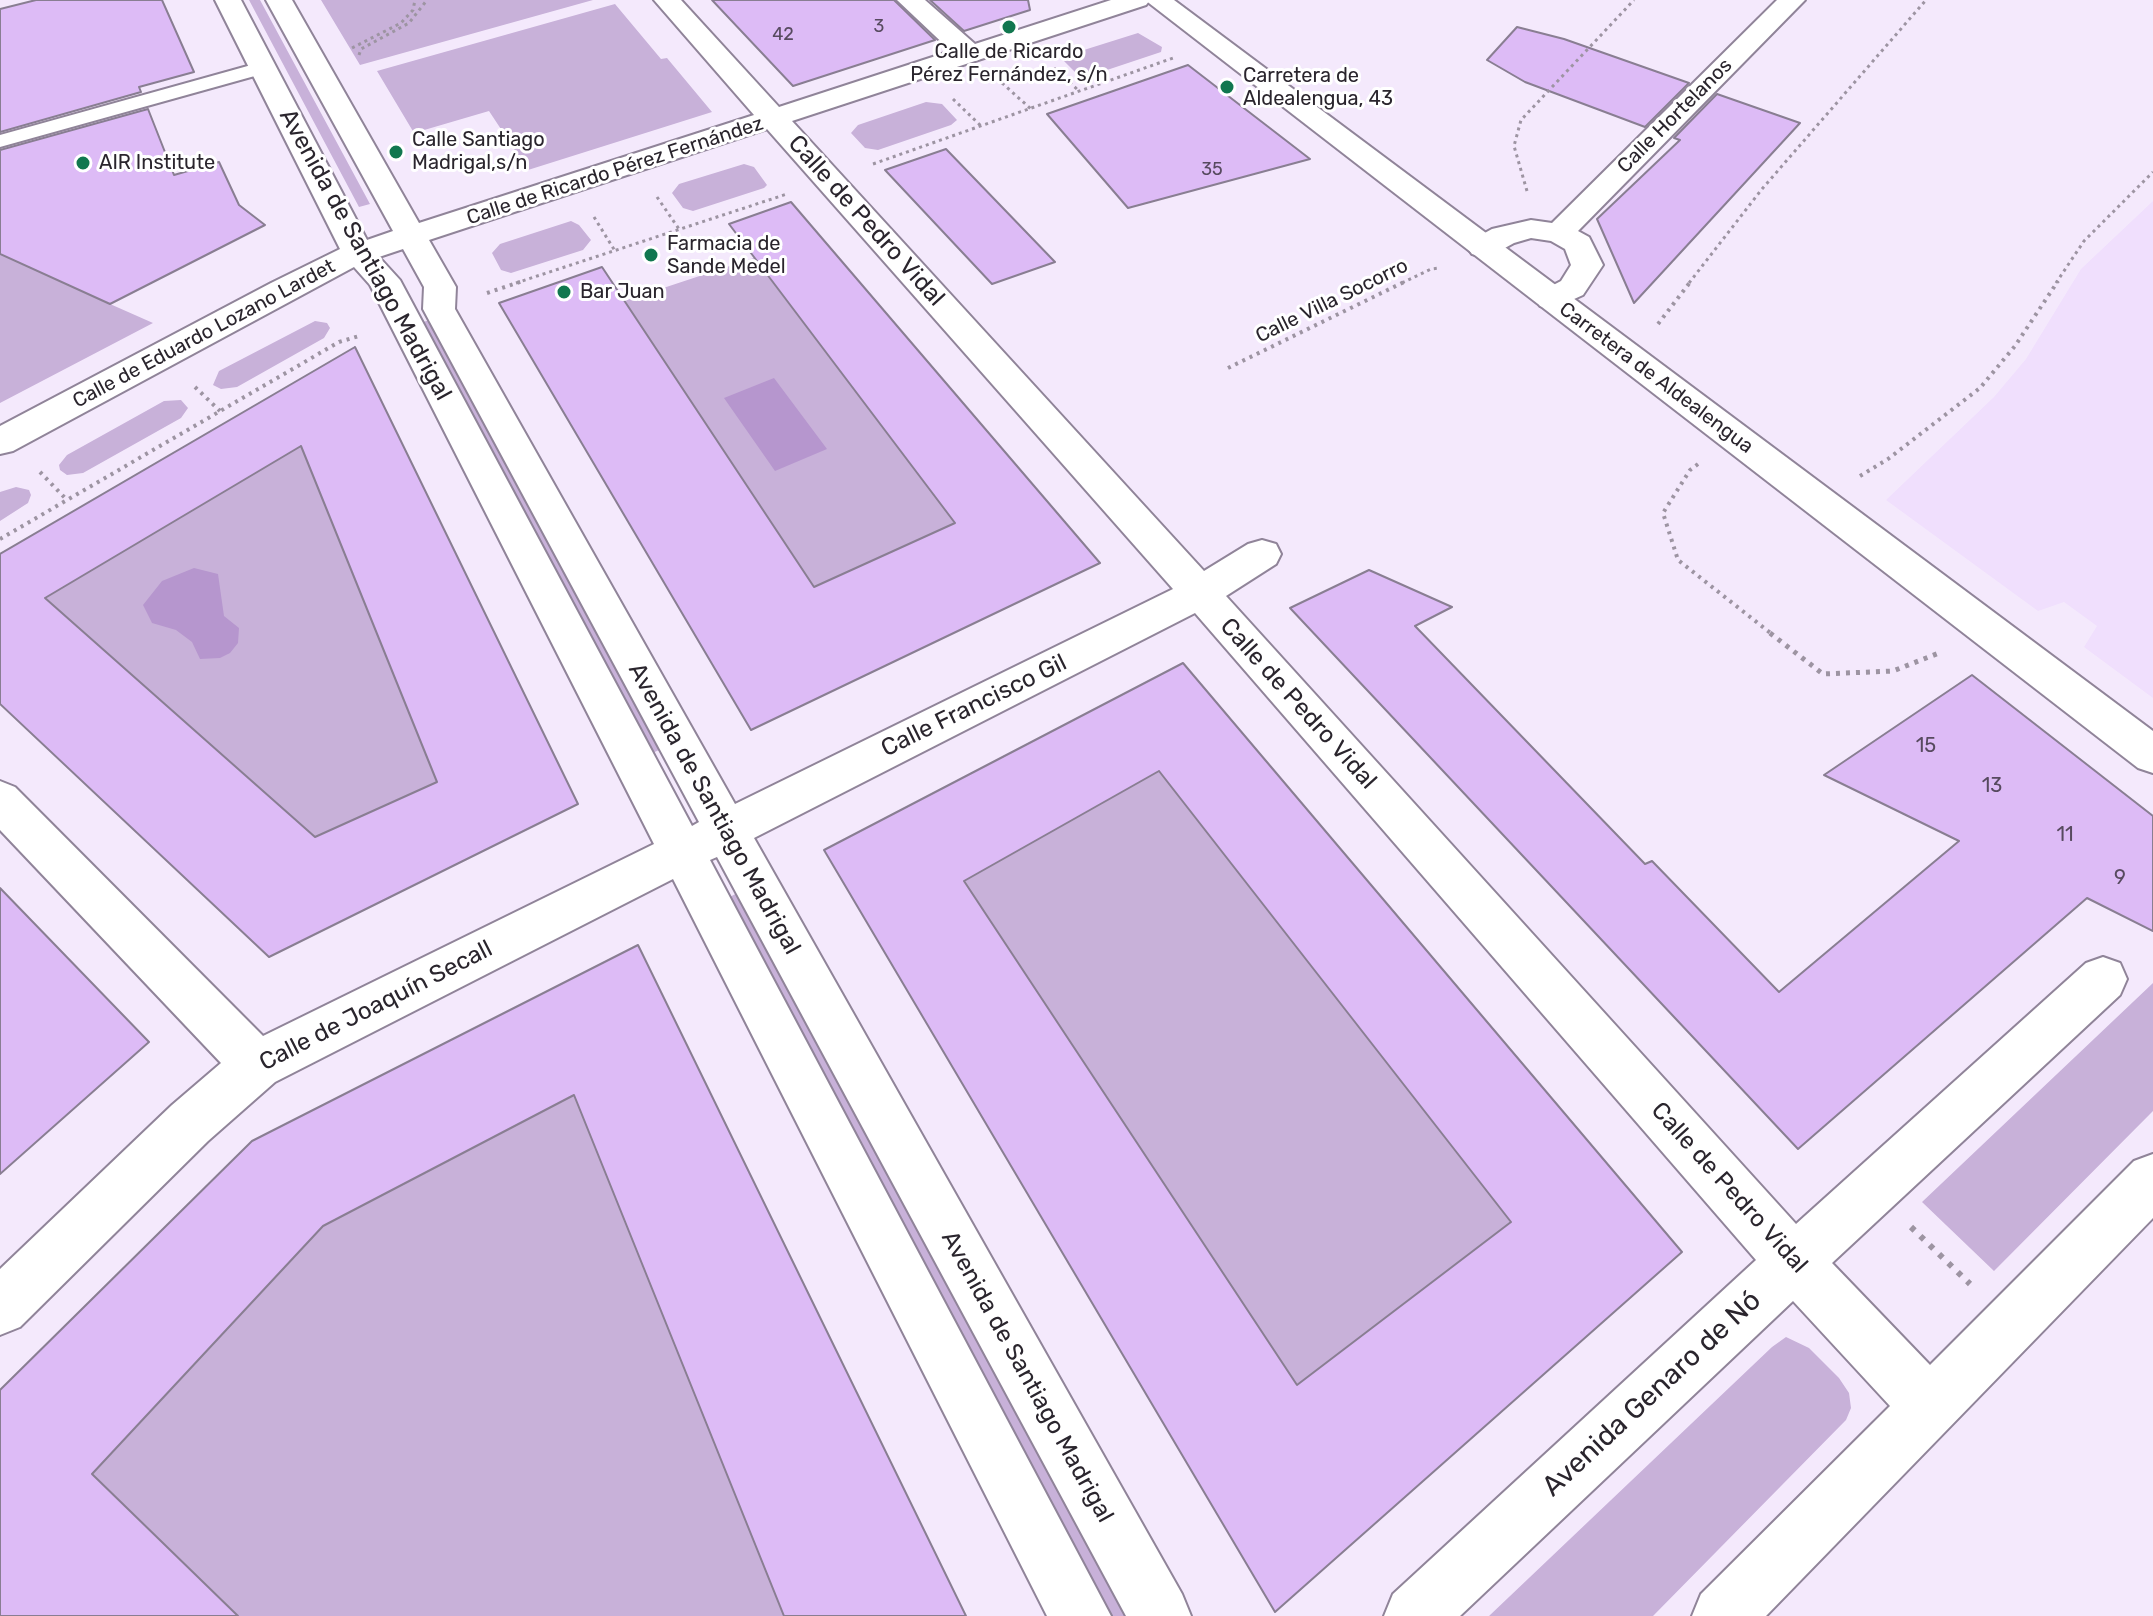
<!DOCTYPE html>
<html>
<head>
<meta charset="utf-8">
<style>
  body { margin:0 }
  canvas { display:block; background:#f4e9fc }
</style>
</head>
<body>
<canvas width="2153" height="1616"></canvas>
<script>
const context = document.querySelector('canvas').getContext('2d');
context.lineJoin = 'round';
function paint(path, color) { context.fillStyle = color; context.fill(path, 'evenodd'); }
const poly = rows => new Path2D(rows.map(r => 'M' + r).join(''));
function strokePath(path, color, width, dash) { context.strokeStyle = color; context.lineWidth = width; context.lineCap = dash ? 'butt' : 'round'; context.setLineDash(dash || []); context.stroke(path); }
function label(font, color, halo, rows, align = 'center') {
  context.font = font + ' Rubik,sans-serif'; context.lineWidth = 6; context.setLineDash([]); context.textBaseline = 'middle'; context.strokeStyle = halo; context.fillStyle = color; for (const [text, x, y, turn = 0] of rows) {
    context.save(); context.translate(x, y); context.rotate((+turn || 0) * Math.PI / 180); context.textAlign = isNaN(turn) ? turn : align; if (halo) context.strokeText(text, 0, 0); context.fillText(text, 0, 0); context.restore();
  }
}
paint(poly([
  [2153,201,2153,698,2084,647,2097,626,2064,602,2038,611,1886,500,1994,397,2026,359,2081,269]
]), '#f0dffd');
paint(poly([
  [249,0,260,0,370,204,359,207],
  [321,0,593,0,360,65],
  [615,4,661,59,667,58,712,112,528,170,489,111,414,133,377,71],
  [1138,33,1162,47,1161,52,1086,77,1078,75,1064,61,1068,55],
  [926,102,942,104,957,120,951,125,878,150,865,148,851,133,858,125],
  [744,164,754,167,767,185,764,188,693,211,683,208,672,193,679,184],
  [571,221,579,225,591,240,583,250,511,273,501,270,492,253,500,244],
  [0,254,110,304,153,323,0,403],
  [754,258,955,523,814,587,624,301],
  [433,319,666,747,650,754,420,323],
  [315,321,327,323,330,328,324,338,237,387,221,389,213,385,219,371],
  [181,400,188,408,181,418,83,473,67,475,60,470,59,465,67,455,164,401],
  [301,446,437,782,315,837,45,598],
  [16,487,29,490,31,495,28,503,0,521,0,492],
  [1159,771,1511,1222,1297,1385,964,881],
  [737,893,1135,1616,1108,1616,730,897],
  [2153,983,2153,1111,1994,1271,1922,1202],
  [574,1095,784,1616,238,1616,92,1474,323,1226],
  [1786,1337,1809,1348,1839,1378,1849,1393,1851,1408,1846,1420,1653,1616,1489,1616,1772,1347]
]), '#c8b1d9');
paint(poly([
  [774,378,827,449,775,471,724,398],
  [194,568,218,574,224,616,239,628,238,643,230,653,220,658,200,659,192,642,176,630,152,623,143,605,162,581]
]), '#b696ce');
const building = poly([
  [36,0,162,0,194,72,139,87,141,92,0,132,0,9,36,0],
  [712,0,894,0,935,40,793,86,712,0],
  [930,0,1028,0,1030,10,964,31,930,0],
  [1517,27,1564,39,1689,83,1645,127,1525,82,1487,60,1517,27],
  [1188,65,1310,159,1128,208,1047,114,1188,65],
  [1717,94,1800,123,1634,303,1597,219,1680,140,1674,138,1717,94],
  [148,109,174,175,219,162,239,205,265,225,110,304,0,254,0,150,148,109],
  [946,149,1055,262,992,284,885,170,946,149],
  [791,202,1100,563,751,730,499,303,602,267,814,587,955,523,729,224,791,202],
  [355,347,578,804,269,957,0,704,0,554,355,347],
  [301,446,437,782,315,837,45,598,301,446],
  [1369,570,1452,607,1415,626,1645,864,1652,861,1779,992,1959,841,1824,775,1972,675,2153,816,2153,931,2087,898,1798,1149,1290,608,1369,570],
  [1183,663,1682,1252,1275,1612,824,850,1183,663],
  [1159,771,1511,1222,1297,1385,964,881,1159,771],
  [0,888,149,1042,0,1174,0,888],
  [638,945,966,1616,784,1616,574,1095,323,1226,92,1474,238,1616,0,1616,0,1390,252,1141,638,945]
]);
paint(building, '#ddbbf6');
strokePath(building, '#897e92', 2);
const service = poly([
  [262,62,271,68,269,72,0,147,0,135,262,62]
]);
const minor = poly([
  [215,0,241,0,367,240,393,231,266,0,292,0,419,223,754,115,654,0,681,0,779,107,951,51,897,0,925,0,975,44,1111,0,1150,0,1146,5,792,121,1204,571,1248,544,1262,540,1276,544,1281,554,1276,564,1226,596,1796,1224,2086,963,2103,957,2120,963,2127,979,2120,995,1832,1263,1930,1365,2134,1161,2153,1154,2153,1218,1766,1616,1692,1616,1701,1594,1890,1406,1793,1301,1460,1616,1384,1616,1393,1594,1756,1260,1195,613,754,838,1182,1594,1191,1616,1126,1616,717,857,710,860,1111,1616,1047,1616,673,879,275,1082,208,1141,20,1327,0,1335,0,1269,172,1105,221,1063,0,830,0,781,15,787,263,1036,654,844,370,285,354,267,13,451,0,454,0,426,271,283,340,249,215,0],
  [767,129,1173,589,735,804,455,309,456,287,429,240,767,129],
  [403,249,424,287,423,309,699,822,692,826,400,280,379,257,403,249],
  [1777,0,1805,0,1578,231,1589,237,1603,265,1583,295,1552,309,1540,306,1536,299,1540,292,1561,281,1571,265,1565,249,1551,241,1531,238,1514,243,1494,254,1483,257,1472,254,1467,247,1472,240,1492,229,1531,220,1552,223,1777,0]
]);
const tertiary = poly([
  [1145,0,1174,0,2153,731,2153,773,2138,768,1145,0]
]);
strokePath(service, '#908499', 4);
strokePath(minor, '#908499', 4);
strokePath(tertiary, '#908499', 4);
strokePath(poly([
  [352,48,401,23,413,10,415,0],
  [359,55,361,49,409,23,427,0],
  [1054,68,1079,91],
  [1002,83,1031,109],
  [953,99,981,126],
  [873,164,1173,58],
  [1527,191,1514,146,1521,120,1634,0],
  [657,197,679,229],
  [594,217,615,251],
  [516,283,787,194],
  [1402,283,1431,269,1440,268],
  [1689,283,1762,189,1926,0],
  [2056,283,2084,241,2153,172]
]), '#9d94a2', 3, [3, 4]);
strokePath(poly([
  [487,293,523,281],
  [1658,324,1691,281],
  [1228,368,1406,281],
  [195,387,220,411],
  [1698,464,1690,470,1663,513,1678,560,1773,635],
  [40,472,67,500],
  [1860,476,1888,459,1980,388,2015,346,2058,281],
  [0,539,339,342,359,336]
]), '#9d94a2', 4, [3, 5]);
strokePath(poly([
  [1770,633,1823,674,1893,671,1939,653]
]), '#9d94a2', 5, [4, 6]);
strokePath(poly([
  [1911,1227,1970,1284]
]), '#9d94a2', 6, [5, 8]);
paint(service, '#fff');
paint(minor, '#fff');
paint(tertiary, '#fff');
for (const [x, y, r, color] of [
  [1009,27,8,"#11774f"],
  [1227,87,8,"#11774f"],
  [396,152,8,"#11774f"],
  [83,163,8,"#11774f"],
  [651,255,8,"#11774f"],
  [564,292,8,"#11774f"]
]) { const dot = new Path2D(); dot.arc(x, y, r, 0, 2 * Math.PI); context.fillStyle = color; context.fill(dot); strokePath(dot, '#fff', 3); }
label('18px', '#574a5f', null, [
  ["3",879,27],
  ["42",783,35],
  ["35",1212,170]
]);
label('20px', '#2a252d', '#fff', [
  ["Calle de Ricardo",1009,52,"center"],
  ["Pérez Fernández, s/n",1009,75,"center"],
  ["Carretera de",1243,76],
  ["Aldealengua, 43",1243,99],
  ["Calle Santiago",412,140],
  ["Madrigal,s/n",412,163],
  ["AIR Institute",99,163],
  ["Farmacia de",667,244],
  ["Sande Medel",667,267],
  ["Bar Juan",580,292]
], 'left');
label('20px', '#2a252d', '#fff', [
  ["Calle Hortelanos",1675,116,-45],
  ["Calle de Ricardo Pérez Fernández",615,171,-18],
  ["Calle Villa Socorro",1332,301,-26],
  ["Calle de Eduardo Lozano Lardet",204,334,-28],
  ["Carretera de Aldealengua",1656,378,37]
]);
label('20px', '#574a5f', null, [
  ["15",1926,746],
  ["13",1992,786],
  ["11",2065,835],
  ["9",2120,878]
]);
label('24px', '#2a252d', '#fff', [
  ["Calle de Pedro Vidal",866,221,48],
  ["Avenida de Santiago Madrigal",365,255,61],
  ["Calle de Pedro Vidal",1298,704,48],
  ["Calle Francisco Gil",974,706,-26],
  ["Avenida de Santiago Madrigal",714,809,61],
  ["Calle de Joaquín Secall",376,1006,-27],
  ["Calle de Pedro Vidal",1729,1188,48],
  ["Avenida de Santiago Madrigal",1027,1377,61]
]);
label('28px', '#2a252d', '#fff', [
  ["Avenida Genaro de Nó",1652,1394,-43]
]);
</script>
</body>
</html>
